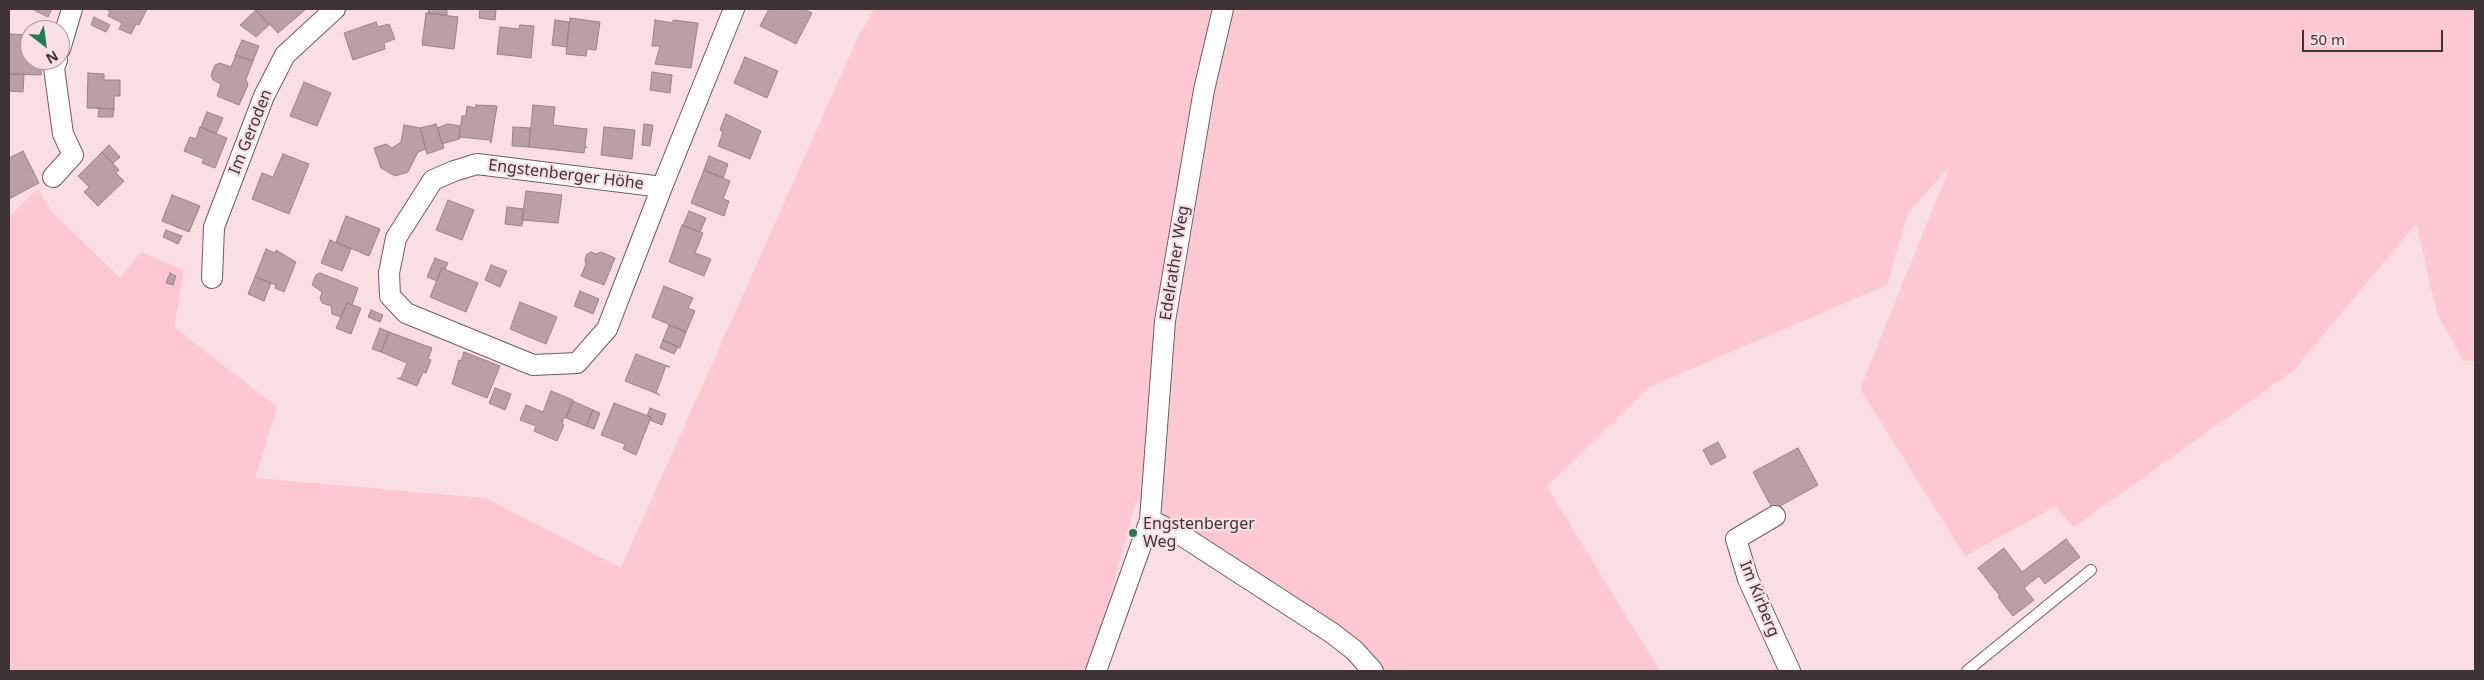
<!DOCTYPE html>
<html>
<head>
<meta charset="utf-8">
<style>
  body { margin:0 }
  #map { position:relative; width:2484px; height:680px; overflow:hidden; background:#f9dfe3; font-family:"Noto Sans",sans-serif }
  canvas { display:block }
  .frame { position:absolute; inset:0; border:10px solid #3e3435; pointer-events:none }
  .north { position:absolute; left:20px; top:20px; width:50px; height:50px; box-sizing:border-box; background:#f9dfe3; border:1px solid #ae9b9d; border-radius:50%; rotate:150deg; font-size:14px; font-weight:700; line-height:20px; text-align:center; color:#3e3435 }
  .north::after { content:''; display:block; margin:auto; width:18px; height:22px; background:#237c50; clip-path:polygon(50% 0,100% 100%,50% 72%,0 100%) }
  .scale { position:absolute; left:2302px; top:30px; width:141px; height:22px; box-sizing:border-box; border:2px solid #3e3435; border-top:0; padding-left:6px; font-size:15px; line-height:18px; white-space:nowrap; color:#3e3435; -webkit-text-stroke:4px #f9dfe3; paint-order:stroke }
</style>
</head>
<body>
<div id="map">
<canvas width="2484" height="680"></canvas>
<div class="frame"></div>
<div class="north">N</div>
<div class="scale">50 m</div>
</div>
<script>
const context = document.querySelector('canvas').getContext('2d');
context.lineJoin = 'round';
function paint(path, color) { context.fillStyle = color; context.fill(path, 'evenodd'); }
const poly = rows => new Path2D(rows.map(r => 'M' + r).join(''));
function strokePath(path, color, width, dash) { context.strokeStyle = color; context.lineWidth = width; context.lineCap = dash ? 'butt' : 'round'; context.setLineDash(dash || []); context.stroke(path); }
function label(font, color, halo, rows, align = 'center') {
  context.font = font + ' "Noto Sans",sans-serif'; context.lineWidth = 4.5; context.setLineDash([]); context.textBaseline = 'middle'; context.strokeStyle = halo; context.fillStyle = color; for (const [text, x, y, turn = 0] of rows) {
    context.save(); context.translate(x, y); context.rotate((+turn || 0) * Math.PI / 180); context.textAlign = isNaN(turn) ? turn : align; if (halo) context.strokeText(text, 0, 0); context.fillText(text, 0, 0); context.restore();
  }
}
paint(poly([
  [874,9,2475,9,2475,362,2462,359,2437,313,2416,224,2294,370,2074,527,2055,507,1965,556,1860,389,1950,166,1908,213,1887,285,1649,387,1547,487,1660,671,1384,671,1361,642,1257,574,1136,501,1090,671,9,671,9,217,38,188,51,211,120,278,141,252,184,270,174,327,277,407,255,478,486,498,621,568,858,37]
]), '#fdc8d1');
const building = poly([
  [32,9,52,9,48,17,32,9],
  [106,9,105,9,147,9,139,25,136,24,131,34,119,29,122,23,108,16,110,12,106,9],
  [258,9,306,9,278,33,256,10,258,9],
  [429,9,447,9,447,15,428,13,429,9],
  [480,9,496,9,495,20,479,18,480,9],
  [769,9,804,9,812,13,796,44,760,26,769,9],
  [256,10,269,25,256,37,240,25,256,10],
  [426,13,458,17,454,49,422,45,426,13],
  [94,17,110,25,106,32,91,25,94,17],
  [570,18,600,22,596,50,587,49,586,56,566,54,570,18],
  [555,20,569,22,567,47,552,45,555,20],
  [655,20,673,23,673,20,698,23,691,68,655,64,660,46,652,46,655,20],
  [376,22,378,27,389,24,395,39,384,43,385,49,353,60,344,33,376,22],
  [520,25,534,26,531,58,497,54,500,27,519,29,520,25],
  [9,34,30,35,30,60,41,60,41,75,9,74,9,34],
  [242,40,259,46,253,61,235,56,242,40],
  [236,55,253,61,246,79,248,85,239,105,217,96,221,84,213,80,211,75,215,65,220,63,231,67,236,55],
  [745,57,778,71,767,98,734,83,745,57],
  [652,72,672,75,670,93,650,90,652,72],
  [88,73,104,74,104,80,120,80,120,96,114,96,114,109,87,108,88,73],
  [9,74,24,74,23,92,9,91,9,74],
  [304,82,331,93,317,126,290,116,304,82],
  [476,105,497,106,491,143,490,140,460,137,459,139,462,116,466,116,467,106,475,108,476,105],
  [533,105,555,107,553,125,587,129,585,145,587,148,585,147,584,153,529,147,533,105],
  [99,108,114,109,113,117,98,117,99,108],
  [207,112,223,118,216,134,201,127,207,112],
  [726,114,761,131,750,159,718,146,723,132,720,130,726,114],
  [436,124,444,148,427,154,420,128,436,124],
  [448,124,460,126,459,139,442,144,437,128,448,124],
  [644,124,653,125,650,146,642,145,644,124],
  [404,125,420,128,426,149,418,152,408,172,395,176,381,168,374,148,386,144,392,148,401,142,404,125],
  [200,127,227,138,215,168,202,163,204,159,184,151,190,137,196,139,200,127],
  [513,127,530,128,529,147,512,146,513,127],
  [604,127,635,130,632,159,601,155,604,127],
  [109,145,120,157,113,163,102,152,109,145],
  [23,151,39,183,9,199,9,158,23,151],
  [102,152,119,170,116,173,124,181,98,206,84,192,89,187,78,176,102,152],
  [283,154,309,164,289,214,252,199,262,173,273,177,283,154],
  [709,156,728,164,723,178,704,170,709,156],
  [704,170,730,181,723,199,729,201,724,216,691,203,704,170],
  [526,191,562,195,558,223,522,220,526,191],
  [172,195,200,206,189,232,162,221,172,195],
  [448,200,474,210,462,240,436,230,448,200],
  [507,207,524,209,522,226,505,224,507,207],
  [689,211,706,218,700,232,683,226,689,211],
  [346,216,380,229,369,256,336,242,346,216],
  [682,225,703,233,695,253,711,259,704,276,669,262,682,225],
  [166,230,182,236,178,244,163,237,166,230],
  [330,240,351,249,342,271,321,263,330,240],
  [266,249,275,253,276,250,296,262,284,292,275,288,276,285,255,277,266,249],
  [591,252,596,254,601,252,615,258,604,285,581,276,586,264,585,260,587,254,591,252],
  [435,258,448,263,445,269,442,268,437,281,427,277,435,258],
  [491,265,507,271,500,287,485,280,491,265],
  [442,268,478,283,466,312,430,297,442,268],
  [170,273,176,276,173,285,166,283,170,273],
  [320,273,358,288,352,305,347,303,341,317,332,314,331,306,322,303,320,298,322,292,312,285,316,275,320,273],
  [255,277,271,283,264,301,248,294,255,277],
  [664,286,693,298,688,308,695,311,686,332,652,317,664,286],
  [580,291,599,299,593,314,574,306,580,291],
  [520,302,557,317,546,344,510,329,520,302],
  [347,303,361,308,351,334,336,328,347,303],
  [371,310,383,315,380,322,368,317,371,310],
  [669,325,686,332,680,348,663,340,669,325],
  [380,328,389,332,381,352,372,349,380,328],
  [389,332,432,348,428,359,431,360,426,373,423,372,417,386,397,378,401,378,407,363,381,352,389,332],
  [663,340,678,347,674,354,660,348,663,340],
  [464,352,500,366,487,398,452,384,459,360,461,361,464,352],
  [636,354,670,367,666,366,656,393,660,395,625,381,636,354],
  [495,388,511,394,505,410,489,403,495,388],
  [551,391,573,400,566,418,564,417,562,424,564,425,557,441,534,431,536,426,520,420,526,405,543,412,551,391],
  [573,401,593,410,586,426,566,418,573,401],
  [614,403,651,417,636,455,623,449,625,444,601,435,614,403],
  [650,408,666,414,662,425,650,420,651,417,647,416,650,408],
  [593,410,600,413,594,429,586,426,593,410],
  [1718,442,1726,457,1711,465,1703,450,1718,442],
  [1798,448,1818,485,1773,510,1753,472,1798,448],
  [2066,539,2080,557,2045,584,2039,576,2024,588,2034,600,2013,616,1998,597,2000,596,1978,568,2004,548,2022,572,2066,539]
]);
paint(building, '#b8a0a4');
strokePath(building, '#9a8487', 1);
const lane = poly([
  [1967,671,2091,570]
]);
const street = poly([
  [60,49,72,9],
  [53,177,73,155,63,134,54,68,57,60],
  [662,187,477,164,454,171,433,180,396,238,389,273,390,296,406,313,533,365,577,363,607,329,662,187,734,9],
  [212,278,214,227,264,96,285,55,335,9],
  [1775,516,1736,539,1748,579,1790,671],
  [1150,520,1181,535,1332,633,1354,650,1373,671],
  [1096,671,1150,520,1165,321,1204,90,1223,9]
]);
strokePath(lane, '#715b5f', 12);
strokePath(street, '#715b5f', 22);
strokePath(lane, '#fff', 10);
strokePath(street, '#fff', 20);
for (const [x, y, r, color] of [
  [1133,533,5,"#237c50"]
]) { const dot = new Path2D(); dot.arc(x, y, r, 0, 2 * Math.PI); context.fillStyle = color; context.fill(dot); strokePath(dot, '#f9dfe3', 2); }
label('16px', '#3e3435', '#f9dfe3', [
  ["Im Geroden",251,132,-68],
  ["Engstenberger Höhe",566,175,7],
  ["Edelrather Weg",1175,263,-81],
  ["Im Kirberg",1759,599,68]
]);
label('16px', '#3e3435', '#f9dfe3', [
  ["Engstenberger",1143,524],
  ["Weg",1143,542]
], 'left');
</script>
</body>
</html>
